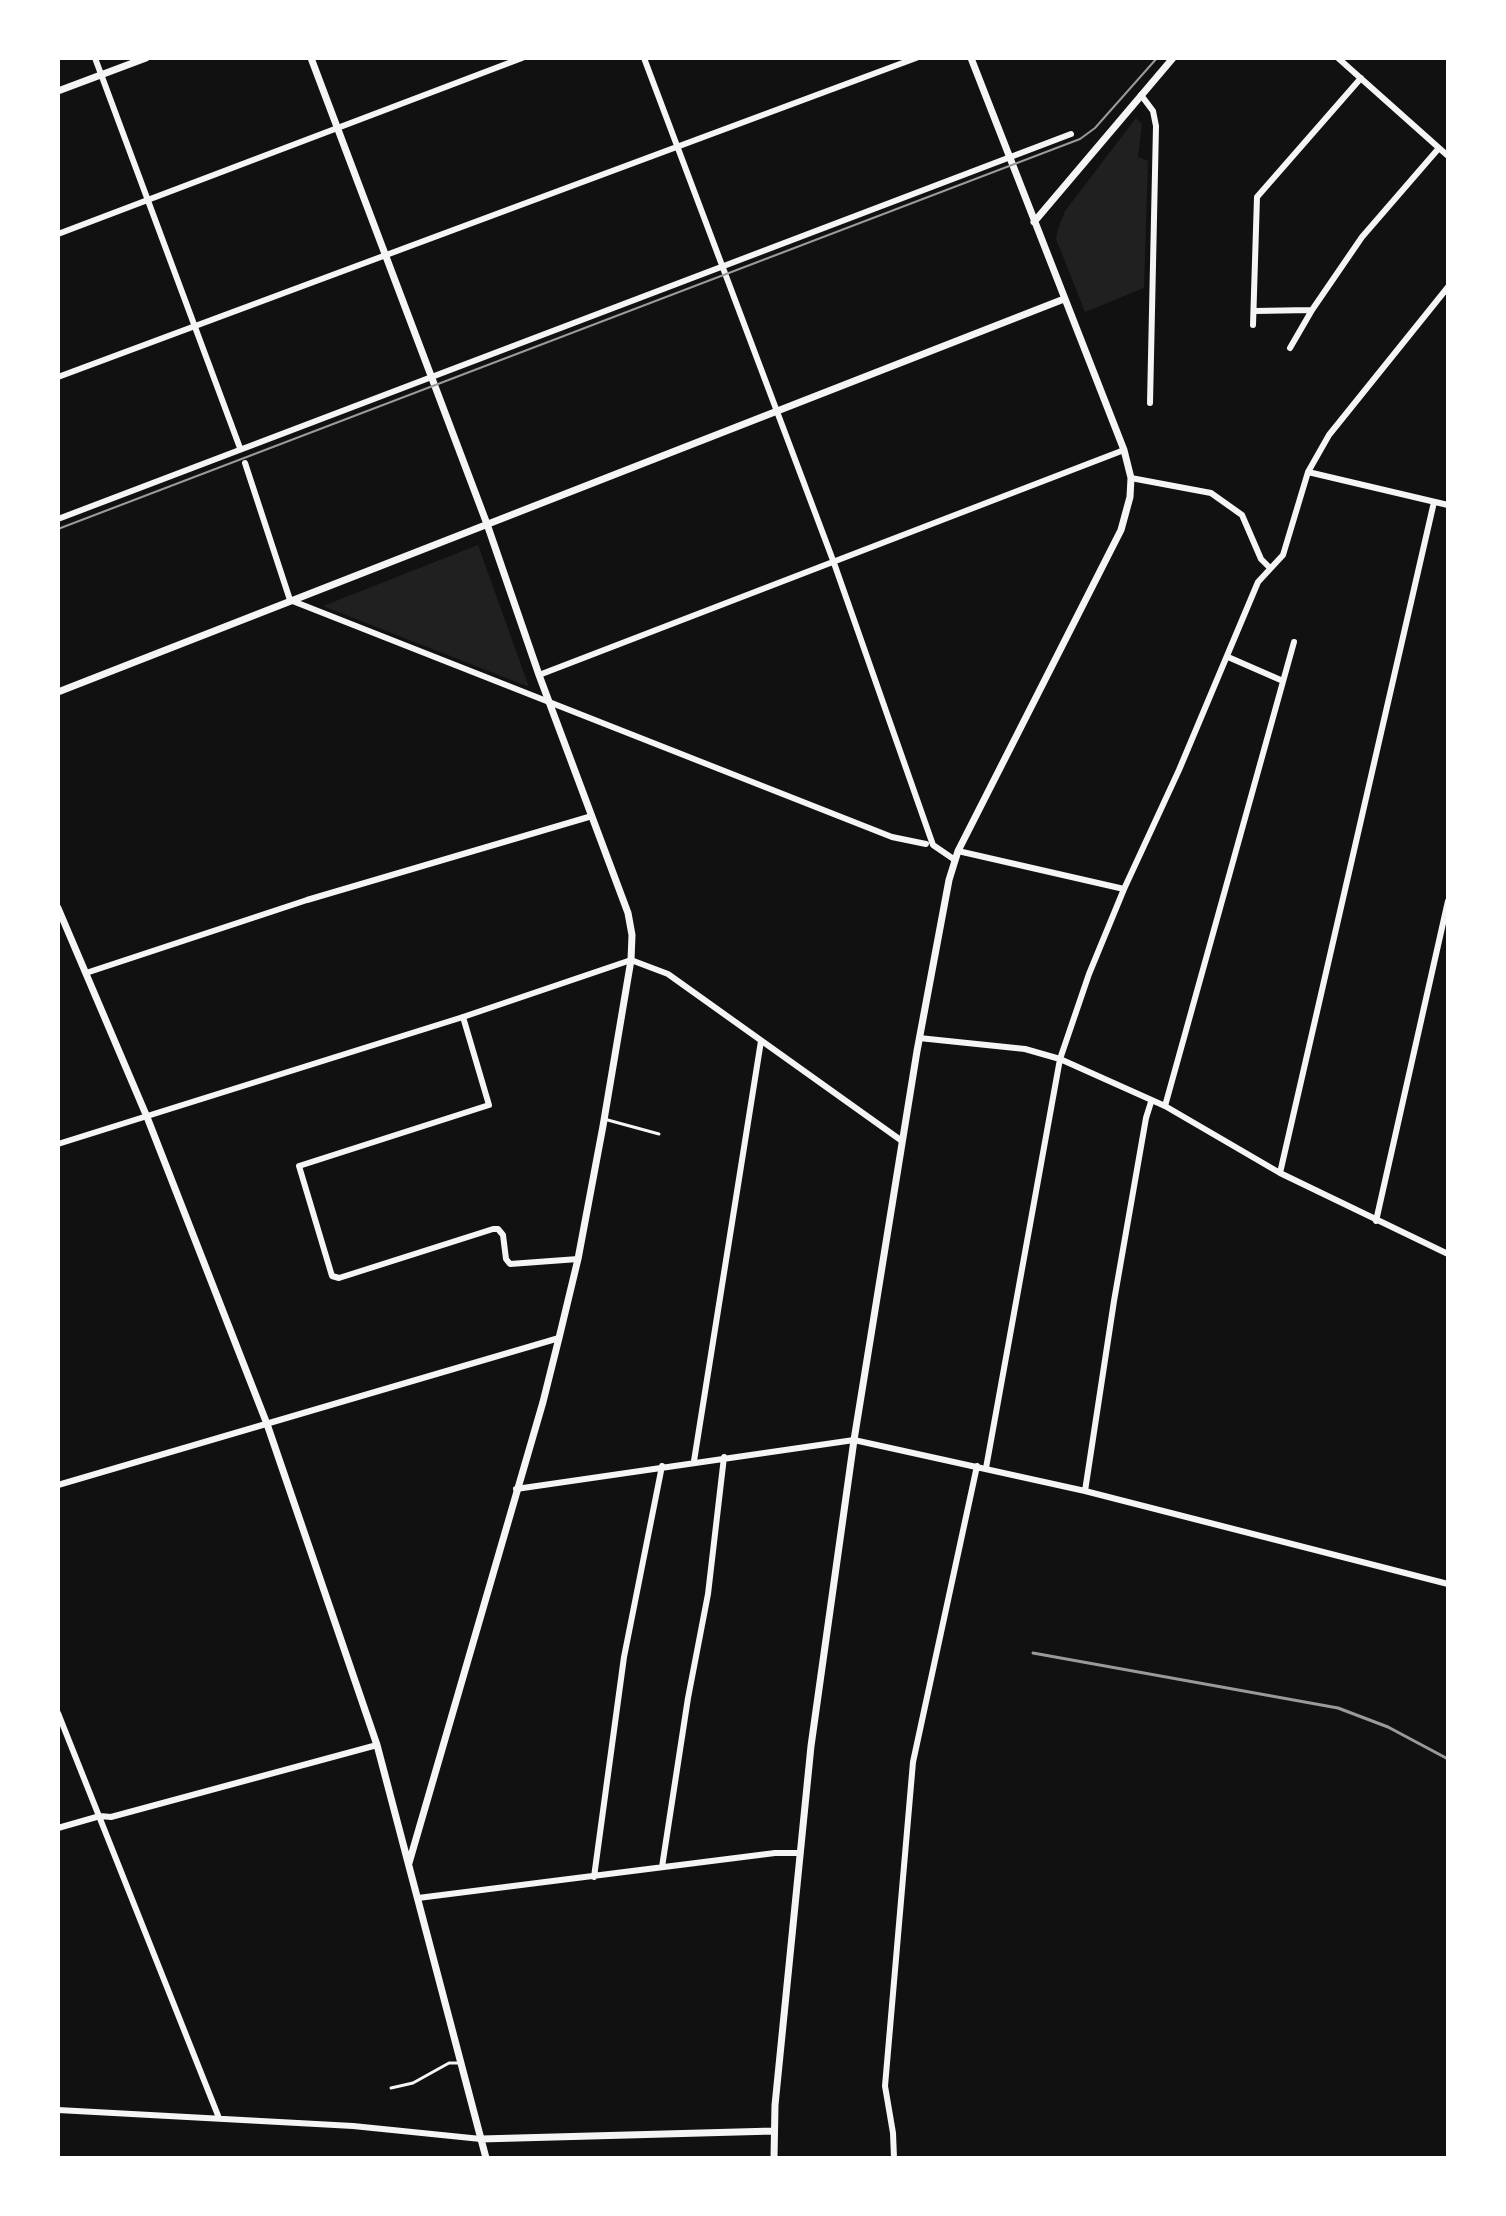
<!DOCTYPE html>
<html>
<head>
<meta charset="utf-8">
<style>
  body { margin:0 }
  #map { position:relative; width:1506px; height:2216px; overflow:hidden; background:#111; font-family:"Fira Sans",sans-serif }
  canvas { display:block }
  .frame { position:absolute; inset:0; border:60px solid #fff; pointer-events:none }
</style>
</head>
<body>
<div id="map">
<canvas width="1506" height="2216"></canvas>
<div class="frame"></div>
</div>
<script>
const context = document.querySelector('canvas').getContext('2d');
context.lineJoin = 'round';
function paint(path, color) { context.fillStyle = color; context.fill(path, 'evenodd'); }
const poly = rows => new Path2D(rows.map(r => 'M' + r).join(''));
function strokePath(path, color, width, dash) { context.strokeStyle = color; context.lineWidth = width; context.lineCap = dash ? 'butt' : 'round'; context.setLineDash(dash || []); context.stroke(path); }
paint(poly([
  [1136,118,1142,124,1138,157,1148,161,1144,288,1085,312,1056,239,1057,232,1065,211],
  [478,545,529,687,323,606]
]), '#202020');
strokePath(poly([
  [604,1119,659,1134],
  [391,2088,413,2083,449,2063,461,2063]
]), '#f5f5f5', 3);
strokePath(poly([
  [95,58,240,448],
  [644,58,834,563,933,845,955,860],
  [1338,58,1448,156],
  [1141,95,1153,111,1156,126,1150,403],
  [58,234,522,58],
  [1255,311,1311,310],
  [1253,325,1257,197,1361,78],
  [1290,348,1312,310,1362,237,1439,148],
  [58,377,916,58],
  [245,463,290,600,892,837,926,844],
  [1308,472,1448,505],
  [1131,478,1211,493,1242,515,1261,559,1270,568],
  [58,519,1071,134],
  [1228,657,1283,681],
  [539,675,1124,450],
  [958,851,1124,889],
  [86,973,307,900,592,816],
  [463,1017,489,1105,299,1166,332,1276,339,1278,493,1229,498,1229,503,1235,506,1259,510,1264,578,1259],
  [919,1038,1025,1049,1060,1059,1165,1106,1280,1173,1448,1254],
  [1165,1106,1294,642],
  [58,1144,463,1017,631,960,668,974,902,1141],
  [1280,1173,1434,502],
  [1376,1221,1448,901],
  [694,1461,761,1041],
  [986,1468,1060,1059,1089,974,1124,889,1179,770,1258,582,1283,555,1308,472,1329,435,1448,287],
  [58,1485,559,1338],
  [516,1489,854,1440,1085,1491,1448,1584],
  [1085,1491,1114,1301,1146,1118,1151,1102],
  [58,1713,219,2118],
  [58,1828,100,1816,111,1817,377,1745],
  [662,1867,688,1698,708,1594,724,1457],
  [594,1877,624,1657,662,1466],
  [418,1898,775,1853,799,1853],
  [58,2110,353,2126,481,2139],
  [894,2158,893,2133,885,2086,913,1762,977,1466]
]), '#f5f5f5', 6);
strokePath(poly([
  [311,58,487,524,539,675,628,913,632,935,631,960,603,1126,578,1259,559,1338,543,1402,409,1863],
  [58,91,146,58],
  [1034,222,1173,58],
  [58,692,1064,299],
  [58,908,147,1117,267,1424,377,1745,486,2158],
  [481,2139,774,2131],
  [774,2158,775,2105,811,1746,854,1440,917,1051,949,880,958,851,1121,530,1130,497,1131,478,1124,450,971,58]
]), '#f5f5f5', 7);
strokePath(poly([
  [58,529,1080,139,1095,128,1157,58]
]), '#9a9a9a', 2);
strokePath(poly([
  [1033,1653,1338,1708,1388,1727,1448,1759]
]), '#9a9a9a', 3);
</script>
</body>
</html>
